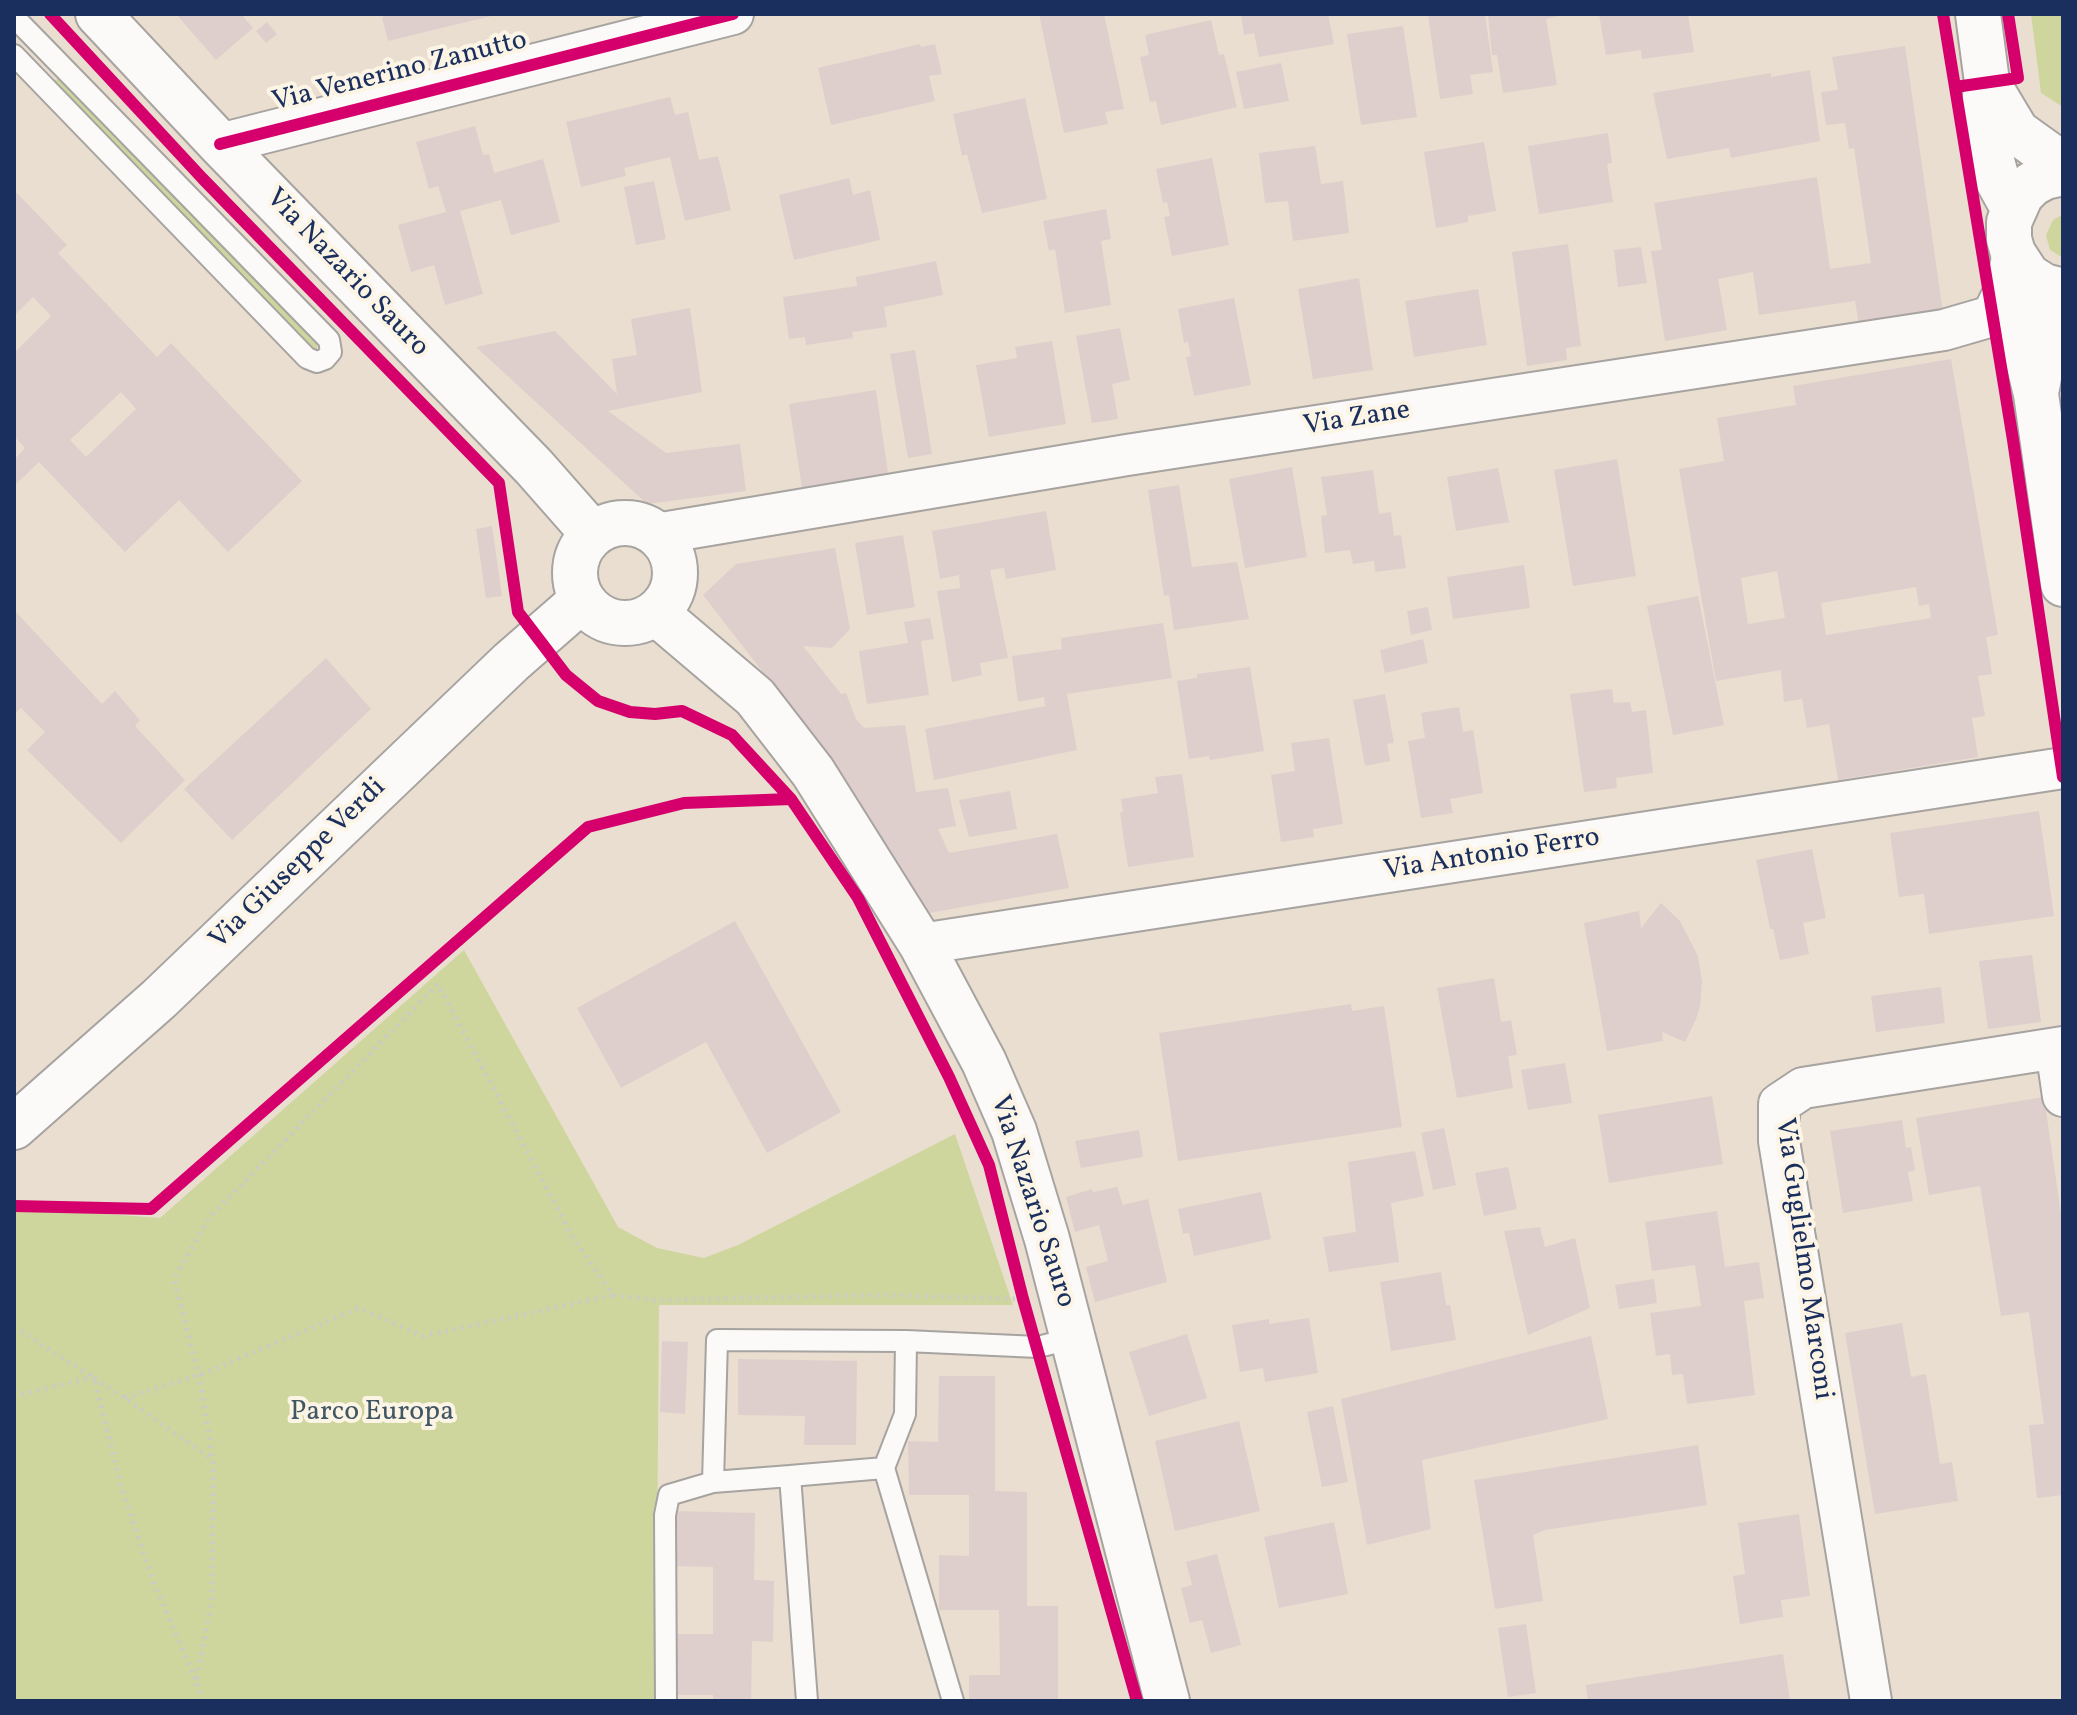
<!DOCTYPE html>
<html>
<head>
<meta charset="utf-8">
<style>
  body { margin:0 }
  #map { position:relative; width:2077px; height:1715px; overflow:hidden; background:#e9decf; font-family:Vollkorn,serif }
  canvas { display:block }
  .frame { position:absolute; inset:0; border:16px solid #1b2f5e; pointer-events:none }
</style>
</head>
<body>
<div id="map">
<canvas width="2077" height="1715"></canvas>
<div class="frame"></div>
</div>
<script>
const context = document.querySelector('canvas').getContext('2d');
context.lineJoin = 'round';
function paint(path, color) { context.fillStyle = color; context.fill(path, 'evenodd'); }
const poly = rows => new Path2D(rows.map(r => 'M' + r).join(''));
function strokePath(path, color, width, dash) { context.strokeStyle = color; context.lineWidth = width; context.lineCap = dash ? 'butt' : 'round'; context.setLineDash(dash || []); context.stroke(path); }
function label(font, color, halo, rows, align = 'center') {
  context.font = font + ' Vollkorn,serif'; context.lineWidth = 8; context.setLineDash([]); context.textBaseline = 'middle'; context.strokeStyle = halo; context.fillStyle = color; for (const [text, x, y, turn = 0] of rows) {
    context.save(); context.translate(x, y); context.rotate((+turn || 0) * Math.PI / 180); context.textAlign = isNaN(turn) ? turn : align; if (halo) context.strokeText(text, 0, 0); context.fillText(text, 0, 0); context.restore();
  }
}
paint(poly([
  [2031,14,2063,14,2063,107,2041,93],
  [60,79,317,345,317,350,311,350,54,84,54,80],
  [2063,214,2063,258,2050,250,2046,235,2053,220],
  [464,950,618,1227,657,1248,704,1258,738,1245,955,1134,1013,1305,659,1305,656,1701,14,1701,14,1207,160,1218]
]), '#ced69e');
paint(poly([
  [176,14,241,14,253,28,216,60],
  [394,14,494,14,495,15,388,41,382,17],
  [1039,14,1104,14,1124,109,1105,112,1108,124,1064,133],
  [1241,14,1328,14,1334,44,1259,57,1254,33,1244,35],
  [1485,14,1493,72,1470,75,1473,94,1440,99,1428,15],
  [1488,14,1567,14,1546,19,1557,85,1503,93,1497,55,1492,55],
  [1599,14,1688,14,1694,52,1642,59,1641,50,1606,55],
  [1211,20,1219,55,1224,54,1237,107,1161,125,1156,101,1150,102,1140,57,1149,55,1145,35],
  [267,22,277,34,266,43,256,31],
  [1403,26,1417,117,1361,125,1347,34],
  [920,44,921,47,935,44,942,74,929,76,935,101,831,125,818,68],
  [1905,46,1943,313,1859,325,1855,301,1759,315,1753,272,1718,279,1727,330,1665,341,1651,251,1662,250,1654,203,1817,177,1830,269,1871,263,1854,148,1849,149,1845,123,1826,125,1821,92,1838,90,1832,57],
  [1281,63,1289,101,1244,109,1236,72],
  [1810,70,1820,141,1731,158,1729,148,1667,159,1653,93,1771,73,1771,77],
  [670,97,675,115,688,112,699,160,718,156,731,210,685,221,670,157,624,168,626,176,581,187,566,122],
  [1025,98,1047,199,982,213,967,154,962,156,953,114],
  [475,126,483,155,489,154,494,173,543,159,560,222,511,235,501,200,460,211,483,294,445,305,434,265,411,272,398,225,446,212,438,186,429,189,416,142],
  [1608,133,1612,163,1607,164,1613,202,1539,214,1528,146],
  [1484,142,1496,211,1468,216,1468,222,1436,228,1424,152],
  [1315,146,1321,184,1343,181,1349,233,1293,241,1288,201,1265,203,1259,153],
  [1212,158,1229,245,1172,256,1164,217,1170,216,1167,202,1163,203,1156,169],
  [849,178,853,195,870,190,880,240,794,260,779,195],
  [654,181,666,239,636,245,624,187],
  [14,190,67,245,58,253,157,357,171,343,302,481,228,552,179,500,125,552,39,462,14,486,14,460,25,448,14,436,14,353,51,316,33,297,14,316],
  [121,392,136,409,86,457,70,440],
  [1106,209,1111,239,1101,241,1111,305,1065,313,1055,249,1049,251,1043,221],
  [1568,244,1581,346,1566,348,1567,360,1527,366,1512,252],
  [1641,247,1647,283,1618,287,1614,250],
  [936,261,943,295,884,307,887,327,852,332,853,338,806,345,805,337,789,339,783,297,857,286,856,277],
  [1359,278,1373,370,1313,379,1298,289],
  [1478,289,1487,345,1414,357,1405,301],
  [1234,298,1251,385,1194,396,1186,357,1191,356,1188,342,1184,343,1178,309],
  [690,308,702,392,608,411,666,453,740,444,746,491,647,504,476,347,555,331,617,394,612,359,637,355,631,319],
  [1120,328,1130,380,1112,384,1118,419,1092,423,1076,336],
  [1052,341,1066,424,989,437,976,365,1017,358,1015,347],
  [915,350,932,454,908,458,890,354],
  [1951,359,1998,635,1986,637,1992,674,1978,676,1985,716,1972,718,1978,757,1838,780,1829,724,1807,728,1802,699,1784,702,1781,670,1716,681,1679,469,1724,461,1717,418,1796,405,1793,386],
  [1777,571,1785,618,1748,624,1741,578],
  [1916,587,1919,606,1929,604,1931,618,1826,635,1821,603],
  [876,390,889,480,803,494,789,404],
  [1617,459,1636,576,1573,586,1554,470],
  [1292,467,1307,557,1245,568,1229,479],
  [1498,468,1509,522,1456,531,1447,477],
  [1373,470,1379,514,1391,512,1394,536,1401,535,1406,568,1375,572,1374,561,1353,564,1350,550,1325,553,1321,516,1327,515,1321,477],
  [1179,485,1192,567,1237,562,1249,619,1174,630,1169,595,1164,596,1148,490],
  [1046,511,1056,570,1006,579,1004,568,990,570,1008,658,980,663,982,675,952,682,937,591,960,588,959,575,940,579,932,531],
  [492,526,502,596,486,598,476,529],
  [903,535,915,607,867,615,855,543],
  [835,548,850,629,832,648,803,646,841,694,846,693,856,719,864,728,905,725,916,792,948,788,956,826,938,829,949,853,1057,834,1069,888,918,915,881,852,887,849,825,752,703,595,736,564],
  [1524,565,1530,608,1453,619,1447,577],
  [1698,596,1724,725,1673,735,1647,606],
  [1428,607,1432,630,1411,635,1407,611],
  [14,610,102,704,115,691,140,720,135,726,185,780,121,843,27,750,45,732,21,708,14,714],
  [930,618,934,639,921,641,929,695,867,704,859,651,908,643,904,622],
  [1163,623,1172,678,1067,694,1077,750,934,780,925,729,1045,706,1044,697,1018,702,1012,656,1062,649,1061,638],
  [1423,639,1428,663,1385,673,1380,650],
  [326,658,371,709,232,840,184,789],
  [1250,667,1264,751,1210,760,1209,756,1189,759,1177,681,1197,678,1197,674],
  [1612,689,1614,703,1630,702,1632,712,1646,710,1653,773,1616,778,1617,788,1584,792,1570,694],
  [1385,694,1394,743,1387,744,1390,761,1365,766,1353,700],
  [1459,707,1463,732,1473,730,1483,793,1450,799,1453,813,1421,818,1408,741,1425,738,1421,713],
  [1329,738,1343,824,1313,829,1314,837,1281,842,1271,775,1295,771,1291,743],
  [1182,774,1194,857,1128,867,1120,813,1123,811,1121,799,1158,793,1155,777],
  [1010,791,1017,829,969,837,959,800],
  [2039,811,2054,916,1929,934,1924,894,1899,897,1890,833],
  [1812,849,1826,918,1803,923,1809,954,1780,960,1773,929,1770,929,1756,860],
  [1661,903,1680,921,1698,956,1702,982,1700,1007,1696,1019,1685,1042,1662,1032,1663,1041,1607,1051,1584,923,1639,911,1641,928],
  [735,921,841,1112,767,1153,706,1042,621,1088,577,1008],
  [2032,955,2041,1022,1988,1029,1979,961],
  [1494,978,1501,1022,1511,1020,1517,1055,1508,1056,1513,1088,1457,1098,1437,988],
  [1941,987,1945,1023,1876,1032,1871,996],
  [1351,1004,1352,1011,1384,1006,1402,1127,1178,1161,1159,1033],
  [1565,1063,1572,1103,1528,1110,1521,1070],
  [1712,1096,1723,1164,1609,1183,1598,1115],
  [2044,1097,2063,1228,2063,1495,2037,1498,2029,1425,2044,1424,2029,1312,2001,1316,1980,1186,1929,1195,1916,1118],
  [1902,1120,1906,1148,1911,1147,1915,1170,1908,1172,1913,1201,1843,1213,1830,1131],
  [1444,1128,1456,1185,1433,1190,1421,1133],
  [1139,1130,1143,1157,1081,1168,1075,1141],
  [1415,1151,1424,1196,1391,1203,1399,1262,1329,1272,1323,1237,1356,1232,1348,1162],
  [1508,1167,1517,1209,1484,1216,1475,1173],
  [1117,1187,1123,1205,1148,1199,1167,1282,1095,1302,1086,1267,1108,1261,1099,1225,1075,1232,1066,1197,1092,1189,1093,1192],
  [1261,1192,1271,1239,1194,1256,1189,1233,1183,1234,1178,1209],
  [1717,1211,1725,1267,1759,1262,1764,1298,1744,1301,1755,1395,1687,1404,1683,1374,1672,1375,1670,1354,1656,1356,1650,1313,1701,1306,1695,1265,1652,1271,1645,1222],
  [1540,1227,1545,1247,1575,1238,1590,1308,1528,1335,1504,1231],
  [1441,1272,1446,1305,1450,1305,1456,1340,1391,1351,1380,1282],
  [1654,1279,1657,1303,1619,1309,1615,1285],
  [1309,1318,1318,1373,1265,1382,1263,1368,1240,1372,1232,1325,1269,1319,1269,1324],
  [1902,1323,1911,1377,1926,1374,1940,1464,1952,1462,1958,1501,1875,1514,1845,1333],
  [1187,1334,1207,1398,1149,1416,1129,1352],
  [1591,1336,1608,1419,1422,1460,1431,1529,1367,1545,1341,1399],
  [662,1341,688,1342,685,1414,660,1412],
  [738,1359,857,1361,856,1445,804,1445,805,1416,738,1415],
  [939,1376,995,1376,995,1491,1027,1492,1027,1606,1058,1606,1058,1701,969,1701,969,1675,1000,1675,999,1610,939,1610,939,1555,969,1556,969,1495,909,1495,908,1441,938,1442],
  [1333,1406,1348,1482,1322,1487,1307,1412],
  [1239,1421,1260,1511,1175,1531,1155,1441],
  [1698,1445,1707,1505,1545,1530,1533,1535,1543,1601,1495,1609,1474,1480],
  [674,1511,755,1513,754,1580,774,1581,773,1642,752,1641,751,1701,713,1701,713,1695,671,1695,671,1634,713,1634,713,1567,674,1566],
  [1799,1514,1810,1596,1781,1600,1783,1617,1740,1624,1733,1576,1745,1574,1738,1523],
  [1334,1522,1348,1594,1279,1608,1264,1537],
  [1217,1554,1241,1645,1211,1653,1202,1620,1190,1623,1181,1588,1192,1585,1186,1562],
  [1526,1624,1536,1693,1508,1697,1498,1628],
  [1783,1654,1790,1701,1588,1701,1586,1685]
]), '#decfcd');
const service = poly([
  [14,17,329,340,331,352,325,359,317,362,307,358,14,55],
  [884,1468,905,1414,906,1341,1038,1347,1074,1338],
  [713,1482,717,1340,906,1341],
  [666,1701,665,1515,669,1495,713,1482,790,1476],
  [807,1701,790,1476,884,1468,953,1701]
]);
const minor = poly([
  [220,144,733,14],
  [656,534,1127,455,1944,330,1992,316,2006,288,2012,257],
  [921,944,2063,768],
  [2056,1048,2063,1096],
  [1871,1701,1779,1141,1779,1104,1803,1088,2063,1047]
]);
const tertiary = poly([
  [98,14,220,144,534,467,593,534],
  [1978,14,1987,82,1983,111,1985,135,1997,179,2013,208],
  [1987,82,2017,132,2063,165],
  [2063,173,2045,177,2032,184,2021,195,2009,222,2009,239,2013,253,2028,276,2044,286,2063,291],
  [2019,266,2019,324,2036,394,2063,584],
  [2037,388,2044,351,2051,332,2063,314],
  '575 573a50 50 0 1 1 100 0a50 50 0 1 1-100 0Z',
  [656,613,755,697,813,772,921,944,984,1062,1014,1131,1047,1239,1167,1701],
  [14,1127,159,999,511,662,582,600]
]);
strokePath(service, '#a6a3a0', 24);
strokePath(minor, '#a6a3a0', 44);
strokePath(tertiary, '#a6a3a0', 48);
strokePath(poly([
  [14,1327,125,1398,212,1459],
  [14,1396,94,1377,121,1486,153,1581,196,1681],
  [125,1398,199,1375,359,1308,423,1336,613,1295],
  [202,1701,196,1681,212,1601,213,1460,199,1375,174,1279,209,1218,438,984,572,1236,613,1295,654,1300,886,1295,1018,1299]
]), '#cbcaca', 5, [2, 6]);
strokePath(service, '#fcfaf8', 20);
strokePath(minor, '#fcfaf8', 40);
strokePath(tertiary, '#fcfaf8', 44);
strokePath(poly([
  [50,14,203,179,499,483,518,612,566,675,598,701,630,712,655,714,682,711,732,735,791,799,858,898,949,1077,989,1165,1023,1299,1137,1701],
  [1943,14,2013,440,2063,777],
  [1955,87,2018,78,2008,14],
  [220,144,733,14],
  [14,1206,151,1209,588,827,684,803,791,799]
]), '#d6006c', 12);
label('28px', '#1b2f5e', '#fcf5e5', [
  ["Via Venerino Zanutto",400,73,-14],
  ["Via Nazario Sauro",346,274,46],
  ["Via Zane",1357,420,-9],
  ["Via Antonio Ferro",1492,856,-9],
  ["Via Giuseppe Verdi",299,865,-44],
  ["Via Nazario Sauro",1031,1202,72],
  ["Via Guglielmo Marconi",1802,1259,82]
]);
label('28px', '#425764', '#fcf5e5', [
  ["Parco Europa",372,1414]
]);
</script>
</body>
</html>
